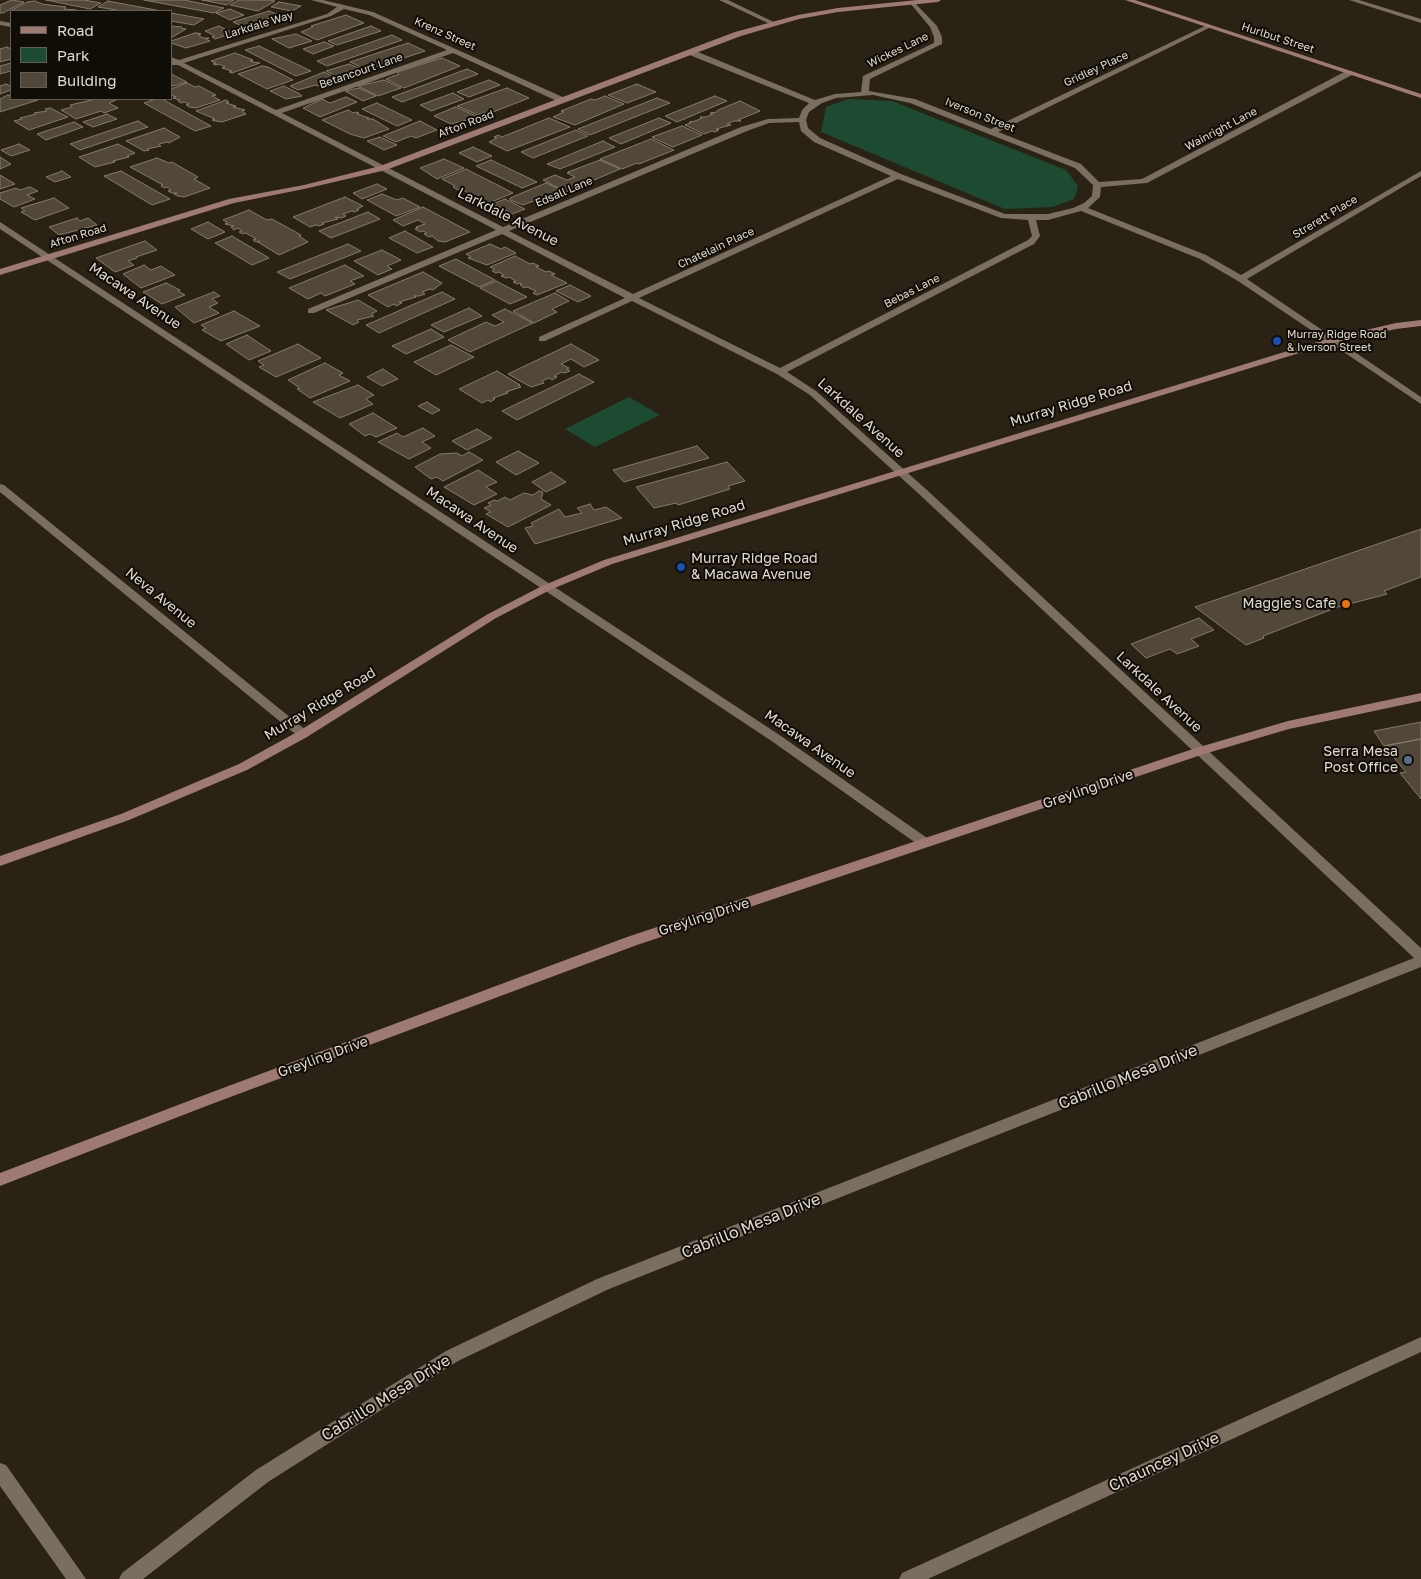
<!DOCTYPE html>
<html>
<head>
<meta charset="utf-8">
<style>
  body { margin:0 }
  #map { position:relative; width:1421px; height:1579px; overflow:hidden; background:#2a2214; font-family:"Golos Text",sans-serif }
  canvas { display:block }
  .legend { position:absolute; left:10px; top:10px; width:162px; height:90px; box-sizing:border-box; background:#100c06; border:1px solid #635e57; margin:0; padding:6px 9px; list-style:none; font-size:15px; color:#e0dad1 }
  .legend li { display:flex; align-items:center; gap:10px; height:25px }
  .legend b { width:25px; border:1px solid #635e57 }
</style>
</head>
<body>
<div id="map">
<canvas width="1421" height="1579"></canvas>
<ul class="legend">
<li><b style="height:6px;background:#9f7a72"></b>Road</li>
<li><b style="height:14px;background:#1d4b32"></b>Park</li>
<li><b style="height:14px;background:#52483a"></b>Building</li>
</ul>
</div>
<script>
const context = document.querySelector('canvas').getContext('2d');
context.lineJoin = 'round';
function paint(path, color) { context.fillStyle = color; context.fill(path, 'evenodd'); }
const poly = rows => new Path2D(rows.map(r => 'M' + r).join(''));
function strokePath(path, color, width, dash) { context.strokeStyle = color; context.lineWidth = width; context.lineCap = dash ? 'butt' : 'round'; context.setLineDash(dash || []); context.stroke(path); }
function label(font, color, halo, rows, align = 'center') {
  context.font = font + ' "Golos Text",sans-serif'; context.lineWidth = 4; context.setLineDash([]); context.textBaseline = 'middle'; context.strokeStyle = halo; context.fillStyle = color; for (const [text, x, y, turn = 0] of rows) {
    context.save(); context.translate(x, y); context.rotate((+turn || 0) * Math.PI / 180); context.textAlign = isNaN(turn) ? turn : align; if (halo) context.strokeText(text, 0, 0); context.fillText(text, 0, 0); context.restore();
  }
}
paint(poly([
  [848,99,892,101,1066,170,1078,186,1074,199,1053,207,1005,209,821,132,826,107],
  [629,397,660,415,595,447,565,429]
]), '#1d4b32');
const building = poly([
  [12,0,24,2,3,13,0,13,0,5,12,0],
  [46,0,84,0,101,3,90,9,46,0],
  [144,0,184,0,224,8,214,13,144,0],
  [202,0,234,0,227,5,202,0],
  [238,0,269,0,275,1,258,11,230,5,238,0],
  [35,1,42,4,66,7,64,9,77,10,75,11,76,11,10,11,27,2,35,1],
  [108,1,161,11,122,11,98,7,108,1],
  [279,2,301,6,292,11,271,7,279,2],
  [230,9,244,15,230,20,216,13,230,9],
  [269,11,280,15,264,20,270,23,259,27,248,29,233,22,269,11],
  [171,13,204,19,194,25,171,21,171,13],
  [346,15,364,23,317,40,301,32,313,27,311,26,346,15],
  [171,26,182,27,181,28,186,29,171,38,171,26],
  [219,26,233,33,215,39,212,37,215,36,205,31,219,26],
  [371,26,381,31,337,45,328,41,371,26],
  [195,33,198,33,201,34,198,35,203,38,209,38,206,39,210,41,186,48,171,43,171,41,195,33],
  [296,34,312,41,289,48,272,39,296,34],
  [392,35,402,40,327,66,317,61,392,35],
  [324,42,334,46,313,54,303,49,324,42],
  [408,43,425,51,368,70,350,62,408,43],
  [259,46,311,71,296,76,245,50,259,46],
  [7,47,11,49,11,59,0,62,0,49,7,47],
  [235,53,253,60,250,61,253,62,260,63,232,73,229,72,232,71,222,68,225,67,219,64,216,65,213,64,216,63,211,61,235,53],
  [442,58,460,66,404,88,386,79,399,74,397,72,442,58],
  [11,63,11,71,0,74,0,66,11,63],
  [349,64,366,71,343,79,326,71,349,64],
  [262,66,268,67,293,80,267,89,238,74,262,66],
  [467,69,478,74,402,102,392,97,467,69],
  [324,72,341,80,323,88,316,85,298,90,290,86,324,72],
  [171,74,187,82,173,86,171,86,171,74],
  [384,80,401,88,378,96,358,86,384,80],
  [489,80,500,85,469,97,457,92,489,80],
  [187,83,195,87,199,86,216,95,212,96,220,100,196,108,189,107,186,105,189,104,184,102,181,103,178,101,180,100,173,98,176,97,171,95,171,89,187,83],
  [6,84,11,86,11,90,0,94,0,86,6,84],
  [637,84,656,92,627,103,608,95,637,84],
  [284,86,300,94,302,96,286,99,270,91,284,86],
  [359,88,376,96,363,101,345,91,359,88],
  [507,88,529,98,488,114,484,112,478,115,457,106,507,88],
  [453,93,464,99,431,111,420,105,453,93],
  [8,95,11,96,11,99,38,100,0,112,0,99,8,95],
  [605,96,624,104,575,125,553,117,564,112,561,111,591,99,595,100,605,96],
  [715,96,727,101,677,122,665,116,715,96],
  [346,97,357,102,320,117,303,108,322,99,330,103,346,97],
  [657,98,670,103,590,135,578,129,657,98],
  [96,99,118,99,109,103,118,108,104,113,101,111,76,119,61,110,72,107,70,105,96,99],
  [156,99,162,99,211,126,195,131,144,103,156,99],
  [226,100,229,102,226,103,236,106,233,107,245,110,242,111,246,114,222,122,215,121,212,120,215,119,196,111,226,100],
  [740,101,760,111,738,120,741,121,734,121,727,124,731,125,716,129,719,130,715,132,712,131,704,134,685,125,691,123,689,122,695,121,702,118,700,117,706,117,713,114,710,113,717,112,718,110,740,101],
  [377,103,412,120,397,126,362,109,377,103],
  [455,107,458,108,478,117,451,124,434,116,455,107],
  [50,108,68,117,29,130,14,121,22,119,20,118,36,114,34,113,47,111,45,109,50,108],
  [348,110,353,113,356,112,359,113,357,114,369,118,367,119,373,119,389,129,364,138,350,134,322,120,348,110],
  [107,114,117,119,93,127,83,122,107,114],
  [549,118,570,127,507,151,489,142,497,138,494,137,498,135,502,137,549,118],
  [659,118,671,123,621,144,609,138,659,118],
  [138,121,148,127,80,150,70,144,138,121],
  [420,121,437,130,416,138,411,136,396,142,383,136,420,121],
  [74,122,83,127,46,140,37,134,74,122],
  [682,126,702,135,673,147,653,138,654,138,652,137,682,126],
  [164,128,180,137,169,143,167,142,159,144,161,146,147,149,149,150,144,151,126,141,164,128],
  [576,130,588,136,533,158,521,152,576,130],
  [380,137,397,145,384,150,367,141,380,137],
  [651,139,674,150,639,164,637,163,622,169,600,159,651,139],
  [603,141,615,147,560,169,547,164,603,141],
  [19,144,30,150,11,156,1,150,19,144],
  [118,144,135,153,127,156,129,157,113,161,115,162,95,167,79,157,118,144],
  [473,147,492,156,477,162,459,153,473,147],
  [0,157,11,164,0,169,0,157],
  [157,158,169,163,172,162,198,177,194,179,210,188,184,197,178,196,174,194,177,193,172,193,168,191,171,190,167,187,164,188,161,186,163,185,130,167,157,158],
  [444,159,464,168,437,179,420,168,444,159],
  [491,160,537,182,522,188,476,166,491,160],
  [600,160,620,169,566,192,543,180,555,175,567,180,575,177,567,173,570,172,568,172,600,160],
  [466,169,513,193,489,203,475,196,473,197,461,188,458,190,453,187,455,186,442,179,466,169],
  [62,171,71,177,55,182,46,177,62,171],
  [121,171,170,199,152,205,104,176,121,171],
  [0,175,15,184,0,189,0,175],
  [546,183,565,192,544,201,539,199,523,205,510,200,510,198,546,183],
  [377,184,387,189,362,199,353,193,377,184],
  [30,187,38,191,27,195,35,199,14,207,0,199,0,193,16,188,20,190,30,187],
  [382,194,397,200,403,198,420,207,396,216,367,200,382,194],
  [345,197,363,206,357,209,359,210,354,212,352,211,343,214,346,216,341,218,335,217,338,219,322,223,324,224,319,226,316,225,310,227,293,217,345,197],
  [54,198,69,208,35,220,21,212,25,211,21,208,54,198],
  [505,199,525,209,512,214,493,204,505,199],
  [423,207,470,232,445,242,438,241,432,236,429,237,424,234,427,233,423,231,420,232,415,229,418,228,416,227,425,224,418,220,403,226,393,220,423,207],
  [249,210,267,220,272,219,301,235,299,236,308,242,279,255,258,242,260,241,256,242,253,240,256,239,246,233,243,234,239,232,242,231,238,228,234,230,231,227,234,226,225,224,228,223,223,220,249,210],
  [368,212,380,219,331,238,319,231,368,212],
  [77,218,80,221,88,218,97,225,59,235,49,227,77,218],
  [208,222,225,232,208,239,191,229,208,222],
  [405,231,433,247,417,253,389,238,405,231],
  [232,236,269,258,252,265,215,243,232,236],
  [145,241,157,250,136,257,137,258,128,261,134,265,115,272,96,258,145,241],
  [348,244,361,251,290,279,277,272,348,244],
  [490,244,501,249,505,247,516,253,487,265,468,258,471,257,466,254,490,244],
  [382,250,401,260,387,266,392,269,378,275,354,261,382,250],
  [515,256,530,264,533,263,539,266,536,267,546,272,549,271,555,274,551,275,567,283,537,295,533,293,536,291,527,287,524,288,520,285,522,284,520,283,517,284,513,282,516,281,509,277,506,278,501,276,504,275,499,272,496,273,492,271,495,269,490,267,515,256],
  [456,259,495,280,479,287,439,266,456,259],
  [144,265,151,270,161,266,175,275,141,288,123,274,144,265],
  [345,265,364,276,350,281,355,284,325,296,321,293,308,299,289,288,345,265],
  [423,272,442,283,433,290,430,289,422,292,425,294,419,296,414,296,416,297,399,302,402,303,396,306,394,304,388,307,368,295,423,272],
  [496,281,527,297,510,304,480,288,496,281],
  [166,283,180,290,178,291,185,295,162,304,143,292,166,283],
  [570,285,591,296,578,302,556,291,570,285],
  [214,292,220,296,212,299,218,303,209,307,219,313,194,323,175,307,214,292],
  [442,292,455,299,379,333,366,325,442,292],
  [555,293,569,301,552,309,557,312,534,323,513,311,555,293],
  [358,300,377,311,371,314,374,316,357,320,359,322,353,325,326,310,358,300],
  [469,308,482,316,444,332,431,325,469,308],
  [505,309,533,323,470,352,448,340,486,322,495,326,504,322,492,315,505,309],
  [234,311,260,326,221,341,202,330,206,328,201,325,234,311],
  [431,329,444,337,406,354,392,346,431,329],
  [247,335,271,351,249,360,226,344,247,335],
  [298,344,321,358,276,377,259,367,264,365,258,361,298,344],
  [571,344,599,360,584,367,571,359,561,364,569,368,567,369,570,371,564,373,562,372,554,376,557,377,552,380,549,378,542,381,544,383,531,387,508,374,571,344],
  [451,345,474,357,436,375,414,362,451,345],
  [325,363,343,373,339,375,350,381,310,398,297,389,300,388,288,380,325,363],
  [383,369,398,379,382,386,367,377,383,369],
  [497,371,520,385,518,385,521,387,506,392,508,393,493,398,495,399,490,402,488,400,482,403,459,389,497,371],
  [579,374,594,382,517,420,502,411,579,374],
  [358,385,374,395,366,399,373,404,340,418,313,402,358,385],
  [427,402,440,410,432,414,418,406,427,402],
  [373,413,397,428,376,437,370,434,365,436,349,424,373,413],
  [423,428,435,436,422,442,431,448,409,459,378,442,397,433,403,437,423,428],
  [477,429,492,438,467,450,452,441,477,429],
  [697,446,709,458,624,482,613,470,697,446],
  [518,451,539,463,516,475,496,462,518,451],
  [469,452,483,460,443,481,437,477,431,479,415,467,440,454,457,453,462,456,469,452],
  [727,462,745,481,728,486,730,489,678,505,676,503,654,508,636,487,727,462],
  [478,470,497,482,486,487,497,494,474,505,444,487,478,470],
  [551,472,566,482,546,492,532,482,551,472],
  [539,491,543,492,541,499,551,505,508,527,486,514,491,512,484,508,491,505,488,503,494,500,497,501,505,497,510,500,524,493,533,495,539,491],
  [590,504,594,510,606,507,622,518,535,544,525,528,533,526,531,523,559,509,565,517,582,513,577,508,590,504],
  [1421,529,1421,577,1384,591,1387,594,1338,607,1263,636,1264,638,1246,645,1195,607,1421,529],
  [1199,618,1214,630,1191,639,1199,646,1177,654,1170,649,1146,658,1131,644,1199,618],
  [1421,722,1421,739,1384,746,1374,731,1421,722],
  [1421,739,1421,799,1400,773,1406,772,1384,746,1421,739]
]);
paint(building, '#52483a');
strokePath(building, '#857a6a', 1);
paint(poly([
  [311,0,323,0,373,12,565,98,565,102,559,102,453,53,282,113,503,227,741,127,768,119,799,118,802,110,809,103,687,54,687,50,693,50,815,100,835,94,861,92,863,76,934,43,934,37,930,27,910,3,913,1,937,26,942,37,942,44,870,79,869,91,915,99,991,129,1207,25,1211,25,1211,27,998,132,1081,164,1099,182,1142,179,1346,71,1352,71,1352,75,1147,183,1101,187,1100,197,1088,208,1206,255,1241,275,1421,171,1421,176,1247,279,1421,397,1421,404,1238,281,1200,259,1081,211,1048,220,1036,220,1040,236,1034,244,787,372,816,391,928,491,1421,948,1421,967,609,1289,458,1361,268,1482,143,1579,119,1579,122,1573,256,1470,446,1351,597,1279,1414,958,920,495,810,395,777,374,632,301,545,341,539,341,539,337,625,298,502,234,314,313,308,313,308,309,496,230,178,65,171,65,171,57,179,60,327,14,337,7,311,0],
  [344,9,369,15,447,50,276,110,184,63,331,16,344,9],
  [873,95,910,103,1075,168,1093,185,1092,196,1084,203,1073,208,1048,214,1005,214,901,174,820,138,808,128,806,120,809,112,822,103,836,98,873,95],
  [799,122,801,131,814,142,891,176,633,294,509,231,747,131,769,123,799,122],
  [898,179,1001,218,1028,220,1032,236,1028,240,780,368,639,298,898,179],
  [719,0,728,0,778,24,772,25,719,0],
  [1349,0,1359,0,1421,19,1421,23,1349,0],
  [0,21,11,23,11,27,0,25,0,21],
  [0,222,781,736,930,840,931,843,930,846,920,846,773,742,0,229,0,222],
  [0,484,4,485,307,731,309,734,307,737,299,737,0,492,0,484],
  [1421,1337,1421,1352,928,1579,899,1579,902,1573,1421,1337],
  [0,1463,6,1465,86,1579,66,1579,0,1486,0,1463]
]), '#796e5f');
paint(poly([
  [917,0,941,0,938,2,838,12,799,19,741,36,386,170,304,189,234,203,0,275,0,269,229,199,304,185,380,166,735,32,798,15,838,8,917,0],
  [1125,0,1135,0,1421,94,1421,98,1125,0],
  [1421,320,1421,326,1396,329,1332,343,612,564,550,590,496,618,307,737,247,770,129,820,0,866,0,856,121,814,239,764,299,731,488,614,542,586,604,560,1327,339,1396,323,1421,320],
  [1421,693,1421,701,1289,729,1204,754,637,945,209,1105,0,1186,0,1173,199,1097,627,937,1196,748,1288,721,1421,693]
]), '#9f7a72');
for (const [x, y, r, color] of [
  [1277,341,5,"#1a4fb4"],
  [681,567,5,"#1a4fb4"],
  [1346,604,5,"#e8710a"],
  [1408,760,5,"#5c6f8a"]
]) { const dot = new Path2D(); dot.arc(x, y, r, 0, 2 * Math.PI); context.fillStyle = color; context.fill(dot); strokePath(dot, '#100c06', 2); }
label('11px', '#e0dad1', '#100c06', [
  ["Larkdale Way",259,25,-17],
  ["Krenz Street",445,34,24],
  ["Hurlbut Street",1278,38,18],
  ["Wickes Lane",898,50,-26],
  ["Gridley Place",1096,69,-25],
  ["Betancourt Lane",361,71,-19],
  ["Iverson Street",980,115,22],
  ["Afton Road",466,124,-21],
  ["Wainright Lane",1221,129,-28],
  ["Edsall Lane",564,192,-23],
  ["Strerett Place",1325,217,-31],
  ["Afton Road",78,236,-17],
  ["Chatelain Place",716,248,-25],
  ["Bebas Lane",912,291,-27]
]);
label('11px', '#e0dad1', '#100c06', [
  ["Murray Ridge Road",1287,335],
  ["& Iverson Street",1287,348]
], 'left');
label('14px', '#e0dad1', '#100c06', [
  ["Larkdale Avenue",508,217,27],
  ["Macawa Avenue",135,296,34],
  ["Murray Ridge Road",1071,404,-17],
  ["Larkdale Avenue",861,418,42],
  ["Macawa Avenue",472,520,34],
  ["Murray Ridge Road",684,523,-17],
  ["Neva Avenue",161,598,39],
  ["Larkdale Avenue",1159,692,43],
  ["Murray Ridge Road",320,704,-31],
  ["Macawa Avenue",810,744,35],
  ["Greyling Drive",1088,789,-19],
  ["Greyling Drive",704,917,-18],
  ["Greyling Drive",323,1057,-20]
]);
label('14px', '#e0dad1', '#100c06', [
  ["Murray Ridge Road",691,559,"left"],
  ["& Macawa Avenue",691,575,"left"],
  ["Maggie's Cafe",1336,604],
  ["Serra Mesa",1398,752],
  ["Post Office",1398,768]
], 'right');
label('16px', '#e0dad1', '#100c06', [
  ["Cabrillo Mesa Drive",1128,1077,-22],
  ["Cabrillo Mesa Drive",751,1226,-22],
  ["Cabrillo Mesa Drive",386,1398,-32],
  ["Chauncey Drive",1164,1462,-25]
]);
</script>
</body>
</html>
